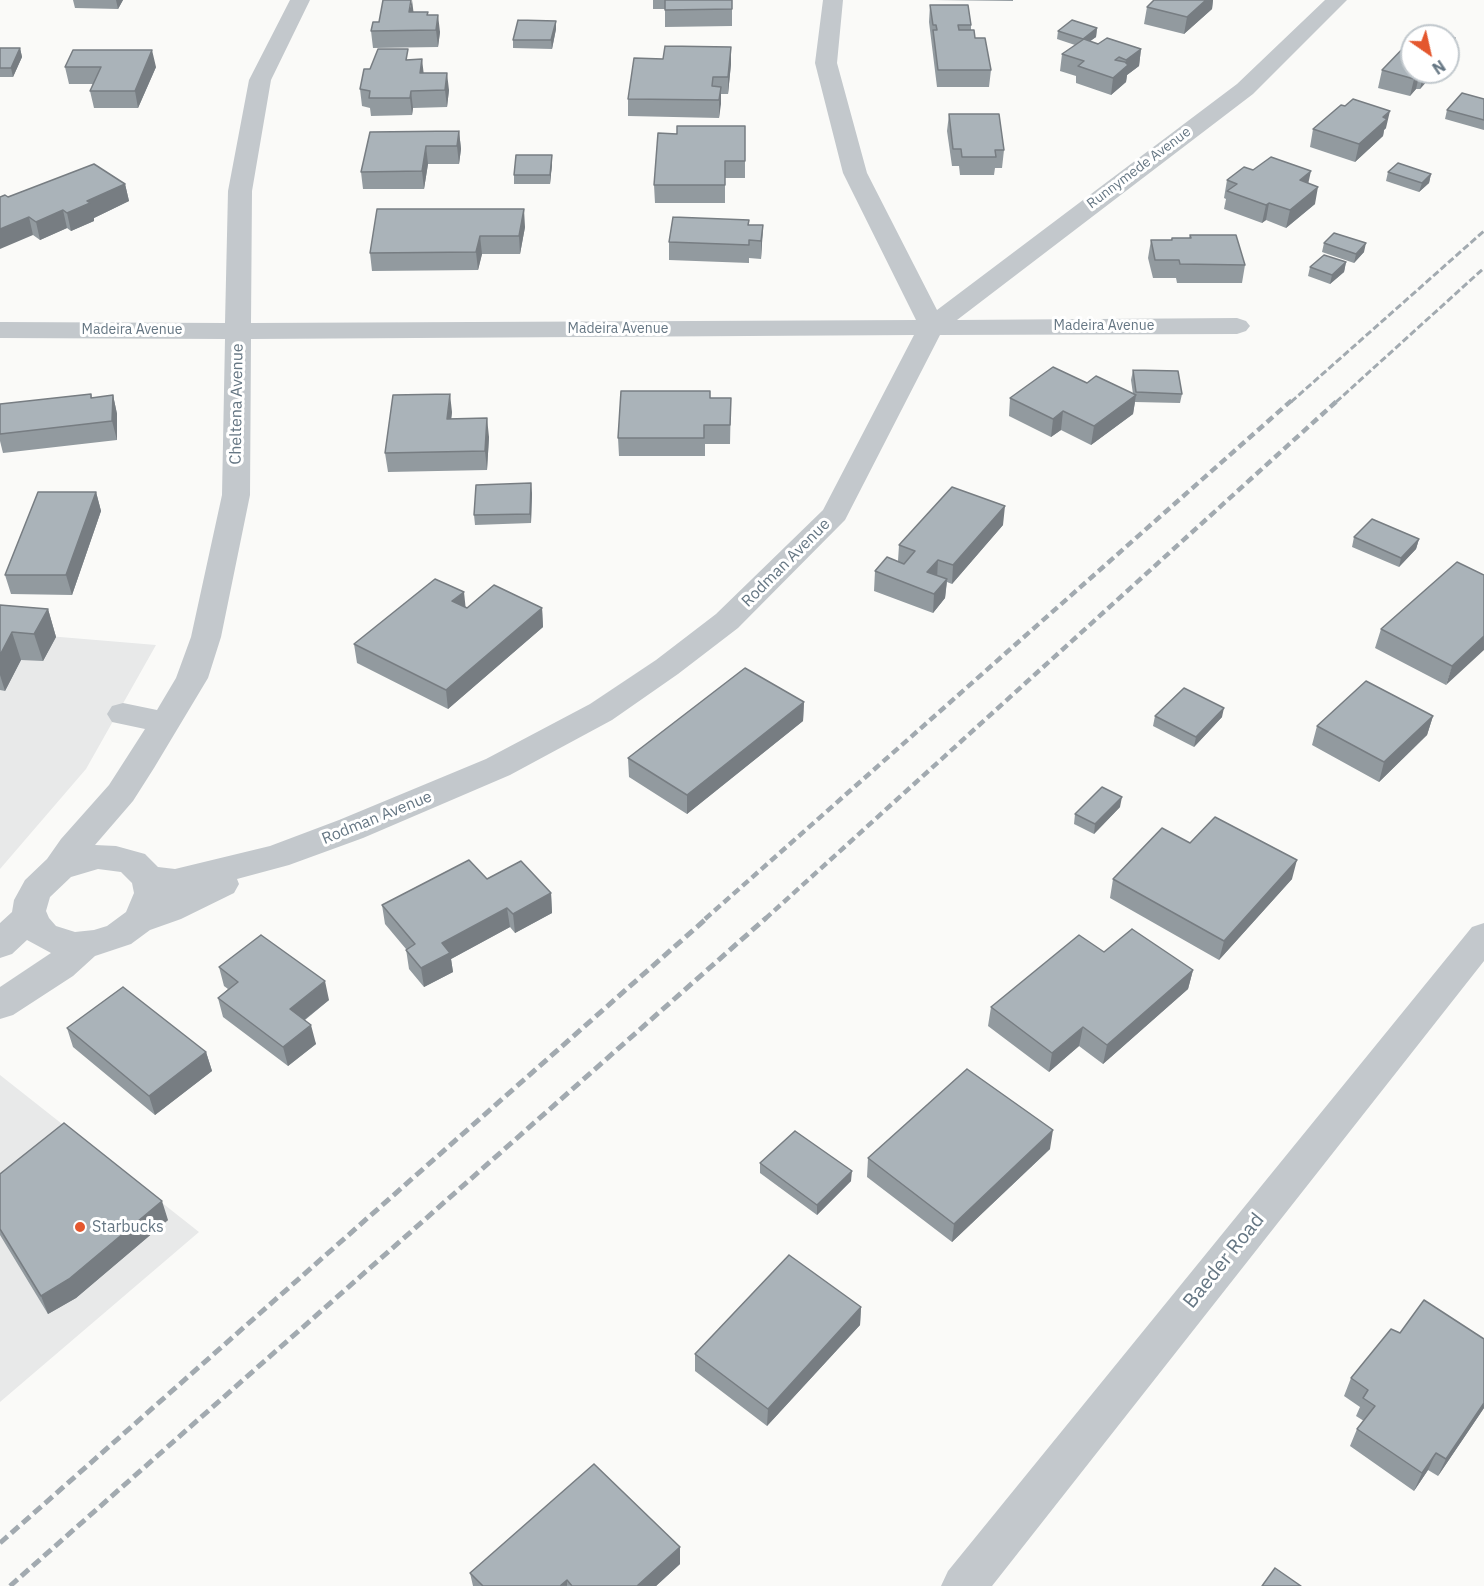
<!DOCTYPE html>
<html>
<head>
<meta charset="utf-8">
<style>
  body { margin:0 }
  #map { position:relative; width:1484px; height:1586px; overflow:hidden; background:#fafaf8; font-family:"IBM Plex Sans",sans-serif }
  canvas { display:block }
  .north { position:absolute; left:1400px; top:24px; width:60px; height:60px; box-sizing:border-box; background:#fff; border:2px solid #c1c8cd; border-radius:50%; rotate:146deg; font-size:16px; font-weight:700; line-height:24px; text-align:center; color:#657683 }
  .north::after { content:''; display:block; margin:auto; width:21px; height:27px; background:#e4572e; clip-path:polygon(50% 0,100% 100%,50% 72%,0 100%) }
</style>
</head>
<body>
<div id="map">
<canvas width="1484" height="1586"></canvas>
<div class="north">N</div>
</div>
<script>
const context = document.querySelector('canvas').getContext('2d');
context.lineJoin = 'round';
function paint(path, color) { context.fillStyle = color; context.fill(path, 'evenodd'); }
const poly = rows => new Path2D(rows.map(r => 'M' + r).join(''));
function strokePath(path, color, width, dash) { context.strokeStyle = color; context.lineWidth = width; context.lineCap = dash ? 'butt' : 'round'; context.setLineDash(dash || []); context.stroke(path); }
function label(font, color, halo, rows, align = 'center') {
  context.font = font + ' "IBM Plex Sans",sans-serif'; context.lineWidth = 6; context.setLineDash([]); context.textBaseline = 'middle'; context.strokeStyle = halo; context.fillStyle = color; for (const [text, x, y, turn = 0] of rows) {
    context.save(); context.translate(x, y); context.rotate((+turn || 0) * Math.PI / 180); context.textAlign = isNaN(turn) ? turn : align; if (halo) context.strokeText(text, 0, 0); context.fillText(text, 0, 0); context.restore();
  }
}
paint(poly([
  [0,632,156,645,86,769,0,869],
  [0,1075,199,1232,0,1402]
]), '#e8e9e9');
paint(poly([
  [290,0,310,0,271,80,252,191,251,323,916,320,843,173,815,63,823,0,843,0,837,63,867,173,937,310,1237,84,1325,0,1347,0,1253,94,957,320,1237,318,1246,321,1250,326,1246,331,1237,334,940,335,845,520,738,628,678,674,612,720,510,775,363,838,289,865,237,879,239,884,234,893,181,919,150,930,131,944,95,956,73,976,13,1015,0,1019,0,987,51,953,27,940,12,954,0,958,0,923,12,912,14,900,25,880,47,859,61,839,109,785,145,729,112,722,107,714,112,706,123,703,157,710,176,678,191,637,222,495,225,339,0,338,0,322,225,323,228,191,249,80,290,0],
  [914,335,823,510,716,614,656,660,590,704,486,759,339,820,270,846,175,869,158,867,145,854,116,846,95,845,133,801,154,768,208,678,221,637,250,495,251,339,914,335],
  [98,869,121,872,132,883,134,893,126,912,107,926,94,930,75,932,56,926,49,918,46,911,50,897,71,877,98,869],
  [1484,923,1484,961,992,1586,941,1586,948,1571,1472,927,1484,923]
]), '#c3c8cc');
strokePath(poly([
  [1291,402,1484,231],
  [1336,402,1484,268]
]), '#a2aab0', 3, [7, 3]);
strokePath(poly([
  [705,919,1292,400],
  [765,919,1338,400]
]), '#a2aab0', 4.5, [8, 4.5]);
strokePath(poly([
  [0,1543,707,918],
  [10,1586,766,918]
]), '#a2aab0', 5, [10, 5]);
paint(poly([
  [73,0,123,0,118,9,75,8],
  [653,0,732,0,732,26,665,27,665,9,653,9],
  [934,0,1013,0,1013,1],
  [1154,0,1213,0,1212,9,1184,34,1144,24,1147,7],
  [930,5,971,25,971,30,991,70,989,87,937,87,929,22],
  [413,12,428,15,440,32,438,47,373,48,371,31,379,22],
  [556,21,556,29,552,49,513,48,513,40],
  [1097,28,1096,37,1090,41,1098,44,1141,49,1139,66,1127,75,1126,82,1111,95,1076,83,1076,76,1060,71,1062,54,1075,45,1057,39,1058,31],
  [731,47,731,64,728,94,721,94,719,118,628,116,628,99,663,59],
  [0,48,20,48,22,57,13,77,0,77],
  [409,60,423,73,449,90,447,107,413,108,412,115,371,116,370,108,362,106,360,89,370,69],
  [65,67,156,67,138,108,94,108,90,91,93,84,69,84],
  [1382,70,1412,72,1435,72,1420,89,1416,89,1410,96,1378,88],
  [1484,99,1484,130,1445,119,1447,110],
  [949,114,1004,150,1002,168,995,168,994,175,960,175,959,166,952,166,947,131],
  [745,126,745,178,725,178,725,203,655,203,654,185,677,134],
  [1386,128,1384,130,1383,136,1355,162,1310,147,1313,129],
  [459,131,461,149,459,164,428,164,424,189,363,189,361,172],
  [552,164,550,184,514,184,514,175],
  [1253,170,1309,183,1315,204,1286,228,1266,220,1262,223,1224,209,1226,199,1224,198,1227,180],
  [1388,172,1431,174,1429,183,1419,192,1386,181],
  [125,184,129,201,94,218,94,221,71,231,67,228,40,240,33,235,8,197],
  [749,225,763,225,762,243,761,259,749,258,749,263,669,260,669,242],
  [525,227,520,254,482,254,478,270,372,271,370,253],
  [1190,235,1245,265,1242,283,1177,283,1176,278,1153,278,1148,258,1151,240,1171,240,1172,238,1189,238],
  [1324,243,1364,252,1354,263,1322,252],
  [1346,262,1344,272,1330,284,1308,276,1310,267],
  [1133,370,1182,394,1180,403,1135,402,1133,414,1091,445,1061,430,1051,437,1009,416,1010,398,1087,383,1133,394,1131,380],
  [91,394,92,398,113,395,117,414,117,440,3,453,0,441,0,409],
  [710,398,731,398,730,444,705,444,705,456,619,456,618,438],
  [452,412,451,419,489,437,487,470,388,472,385,453],
  [96,492,101,511,72,595,11,594,5,575],
  [532,493,531,523,475,525,474,515],
  [1003,525,952,584,947,582,945,598,933,613,874,591,875,571,898,561,899,545],
  [1354,537,1419,539,1416,549,1399,567,1352,547],
  [1484,575,1446,685,1375,648,1381,629],
  [0,605,48,609,56,637,43,661,21,660,5,691,0,690],
  [542,608,543,627,448,709,357,663,354,644],
  [804,702,803,721,687,814,629,777,628,758],
  [1155,716,1222,717,1194,747,1153,726],
  [1433,716,1427,735,1379,782,1312,745,1317,726],
  [1120,807,1094,834,1074,824,1075,814],
  [1190,843,1292,879,1219,960,1110,898,1113,879],
  [487,879,551,893,552,913,515,933,510,927,451,959,453,972,424,987,409,969,406,949,385,924,382,905],
  [1104,952,1193,970,1188,989,1103,1064,1079,1046,1049,1072,988,1026,991,1007],
  [219,967,329,1000,305,1020,316,1044,288,1066,223,1017,218,998,228,989,224,986],
  [67,1028,206,1052,212,1071,155,1115,73,1047],
  [1050,1149,952,1242,867,1177,868,1158],
  [760,1163,851,1181,817,1215,760,1173],
  [0,1174,168,1220,76,1298,48,1314,0,1235],
  [861,1307,860,1325,767,1426,695,1371,695,1354],
  [1351,1378,1484,1408,1438,1476,1428,1470,1414,1491,1350,1446,1357,1429,1364,1421,1356,1416,1360,1407,1344,1396],
  [680,1564,656,1586,473,1586,470,1573]
]), '#929a9f');
paint(poly([
  [116,0,123,0,118,9],
  [412,0,414,16,409,12],
  [1206,0,1213,0,1212,9,1184,34,1187,17],
  [438,15,440,32,438,47,436,30],
  [556,21,556,29,552,49,551,40],
  [1097,28,1096,37,1082,47,1083,39],
  [1455,38,1451,55,1448,58,1448,46],
  [731,47,731,64,728,94,728,77],
  [20,48,22,57,13,77,11,68],
  [1141,49,1139,66,1127,75,1126,82,1111,95,1113,78,1125,67,1126,60],
  [152,50,156,67,138,108,135,91],
  [422,59,424,76,420,73],
  [1420,72,1416,89,1410,96,1414,79],
  [1424,72,1435,72,1420,89],
  [447,73,449,90,447,107,445,90],
  [721,87,721,104,719,118,719,100],
  [411,91,413,108,412,115,410,98],
  [1390,111,1386,128,1384,130,1383,136,1355,162,1359,144,1383,117],
  [459,131,461,149,459,164,457,146],
  [426,146,428,164,424,189,422,171],
  [552,155,552,164,550,184,550,175],
  [1311,171,1307,189,1300,180],
  [1431,174,1429,183,1419,192,1422,183],
  [125,184,129,201,94,218,94,221,71,231,67,213,87,201],
  [1318,187,1315,204,1286,228,1290,210],
  [1269,203,1266,220,1262,223,1266,205],
  [524,209,525,227,520,254,519,236],
  [63,210,67,228,40,240,36,222],
  [29,217,33,235,0,249,0,229],
  [763,225,762,243,761,259,761,241],
  [480,236,482,254,478,270,476,252],
  [1366,243,1364,252,1354,263,1356,254],
  [1346,262,1344,272,1330,284,1332,275],
  [450,394,452,412,449,438,447,419],
  [113,395,117,414,117,440,112,421],
  [1136,395,1133,414,1091,445,1094,426],
  [1063,411,1061,430,1051,437,1053,419],
  [487,418,489,437,487,470,485,451],
  [531,483,532,493,531,523,530,514],
  [96,492,101,511,72,595,66,575],
  [1005,506,1003,525,952,584,953,565],
  [1419,539,1416,549,1399,567,1401,558],
  [938,560,937,579,926,591,927,572],
  [947,579,945,598,933,613,934,594],
  [464,592,466,611,452,601],
  [542,608,543,627,448,709,446,690],
  [48,609,56,637,43,661,34,634],
  [12,632,21,660,5,691,0,675,0,655],
  [1484,636,1484,650,1446,685,1452,666],
  [804,702,803,721,687,814,687,795],
  [1224,708,1222,717,1194,747,1196,737],
  [1433,716,1427,735,1379,782,1384,762],
  [1122,797,1120,807,1094,834,1095,824],
  [1297,860,1292,879,1219,960,1224,941],
  [551,893,552,913,515,933,513,914],
  [507,908,510,927,451,959,453,972,424,987,421,968,442,943],
  [1193,970,1188,989,1103,1064,1107,1045],
  [325,981,329,1000,294,1028,290,1009],
  [311,1025,316,1044,288,1066,283,1047],
  [1083,1027,1079,1046,1049,1072,1052,1053],
  [206,1052,212,1071,155,1115,149,1096],
  [1053,1130,1050,1149,952,1242,954,1224],
  [852,1171,851,1181,817,1215,817,1205],
  [162,1201,168,1220,76,1298,48,1314,41,1296],
  [861,1307,860,1325,767,1426,768,1409],
  [1484,1403,1484,1408,1438,1476,1446,1459],
  [1436,1453,1428,1470,1414,1491,1422,1473],
  [680,1547,680,1564,656,1586,637,1586],
  [567,1580,567,1586,560,1586]
]), '#777d82');
const building = poly([
  [383,0,411,0,409,12,428,12,427,15,438,15,436,30,371,31,373,22,379,22,383,0],
  [665,0,732,0,732,9,665,10,665,0],
  [1154,0,1206,0,1187,17,1147,7,1154,0],
  [930,5,968,5,971,25,958,25,959,30,974,30,975,38,985,38,991,70,938,70,933,30,937,30,936,25,933,25,930,5],
  [518,20,556,21,551,40,513,40,518,20],
  [1072,20,1097,28,1083,39,1058,31,1072,20],
  [1437,33,1455,38,1448,46,1448,36,1434,36,1437,33],
  [1107,38,1141,49,1126,60,1119,57,1115,60,1125,62,1128,65,1113,78,1078,66,1084,61,1062,54,1084,39,1098,44,1107,38],
  [1410,41,1412,41,1412,72,1420,72,1414,79,1382,70,1410,41],
  [665,46,731,47,728,77,713,77,712,86,721,87,719,100,628,99,634,58,663,59,665,46],
  [0,48,20,48,11,68,0,68,0,48],
  [378,49,408,49,406,60,422,59,420,73,447,73,445,90,411,91,410,98,369,98,370,91,360,89,364,69,370,69,378,49],
  [73,50,152,50,135,91,90,91,101,67,65,67,73,50],
  [1462,93,1484,99,1484,120,1447,110,1462,93],
  [1353,99,1390,111,1383,117,1387,119,1359,144,1313,129,1341,105,1345,106,1353,99],
  [949,114,999,114,1004,150,995,150,996,157,962,157,961,149,953,149,949,114],
  [677,126,745,126,745,161,725,161,725,185,654,185,658,133,677,134,677,126],
  [459,131,457,146,426,146,422,171,361,172,370,132,459,131],
  [516,155,552,155,550,175,514,175,516,155],
  [1271,157,1311,171,1300,180,1318,187,1290,210,1269,203,1266,205,1227,191,1237,184,1227,180,1244,167,1253,170,1271,157],
  [1398,163,1431,174,1422,183,1388,172,1398,163],
  [94,164,125,184,87,201,90,203,67,213,63,210,36,222,29,217,0,229,0,197,5,195,8,197,94,164],
  [377,209,524,209,519,236,480,236,476,252,370,253,377,209],
  [673,217,749,220,748,225,763,225,761,241,749,240,749,245,669,242,673,217],
  [1334,233,1366,243,1356,254,1324,243,1334,233],
  [1190,235,1236,235,1245,265,1180,264,1179,260,1155,260,1151,240,1172,240,1172,238,1191,238,1190,235],
  [1324,255,1346,262,1332,275,1310,267,1324,255],
  [1053,367,1087,383,1096,376,1136,395,1094,426,1063,411,1053,419,1010,398,1053,367],
  [1133,370,1178,371,1182,394,1136,392,1133,370],
  [621,391,710,391,710,398,731,398,730,425,704,425,704,438,618,438,621,391],
  [91,394,91,398,113,395,112,421,0,434,0,404,91,394],
  [450,394,447,419,487,418,485,451,385,453,393,395,450,394],
  [531,483,530,514,474,515,476,485,531,483],
  [952,487,1005,506,953,565,938,560,927,572,947,579,934,594,875,571,887,557,904,564,915,551,899,545,952,487],
  [38,492,96,492,66,575,5,575,38,492],
  [1372,519,1419,539,1401,558,1354,537,1372,519],
  [1457,562,1484,575,1484,636,1452,666,1381,629,1457,562],
  [435,579,464,592,452,601,467,608,494,585,542,608,446,690,354,644,435,579],
  [0,605,48,609,34,634,12,632,0,655,0,605],
  [745,668,804,702,687,795,628,758,745,668],
  [1366,681,1433,716,1384,762,1317,726,1366,681],
  [1184,688,1224,708,1196,737,1155,716,1184,688],
  [1102,787,1122,797,1095,824,1075,814,1102,787],
  [1215,817,1297,860,1224,941,1113,879,1162,828,1190,843,1215,817],
  [469,860,487,879,521,861,551,893,513,914,507,908,442,943,450,953,421,968,406,950,415,944,382,905,469,860],
  [1132,929,1193,970,1107,1045,1083,1027,1052,1053,991,1007,1079,935,1104,952,1132,929],
  [261,935,325,981,290,1009,311,1025,283,1047,218,998,238,982,219,967,261,935],
  [123,987,206,1052,149,1096,67,1028,123,987],
  [967,1069,1053,1130,954,1224,868,1158,967,1069],
  [64,1123,162,1201,69,1279,41,1296,0,1229,0,1174,64,1123],
  [795,1131,852,1171,817,1205,760,1163,795,1131],
  [789,1255,861,1307,768,1409,695,1354,789,1255],
  [1424,1300,1484,1339,1484,1403,1446,1459,1436,1453,1422,1473,1357,1429,1375,1406,1363,1398,1368,1390,1351,1378,1391,1329,1400,1333,1424,1300],
  [594,1464,680,1547,637,1586,572,1586,567,1580,560,1586,483,1586,470,1573,594,1464],
  [1275,1568,1301,1586,1262,1586,1275,1568]
]);
paint(building, '#aab3b9');
strokePath(building, '#777d82', 1.5);
for (const [x, y, r, color] of [
  [80,1227,6,"#e4572e"]
]) { const dot = new Path2D(); dot.arc(x, y, r, 0, 2 * Math.PI); context.fillStyle = color; context.fill(dot); strokePath(dot, '#fff', 2); }
label('14px', '#657683', '#fff', [
  ["Runnymede Avenue",1139,168,-37],
  ["Madeira Avenue",1104,326],
  ["Madeira Avenue",618,329],
  ["Madeira Avenue",132,330]
]);
label('16px', '#657683', '#fff', [
  ["Cheltena Avenue",237,404,-89],
  ["Rodman Avenue",786,563,-45],
  ["Rodman Avenue",377,818,-22]
]);
label('16px', '#657683', '#fff', [
  ["Starbucks",92,1227]
], 'left');
label('20px', '#657683', '#fff', [
  ["Baeder Road",1224,1261,-51]
]);
</script>
</body>
</html>
